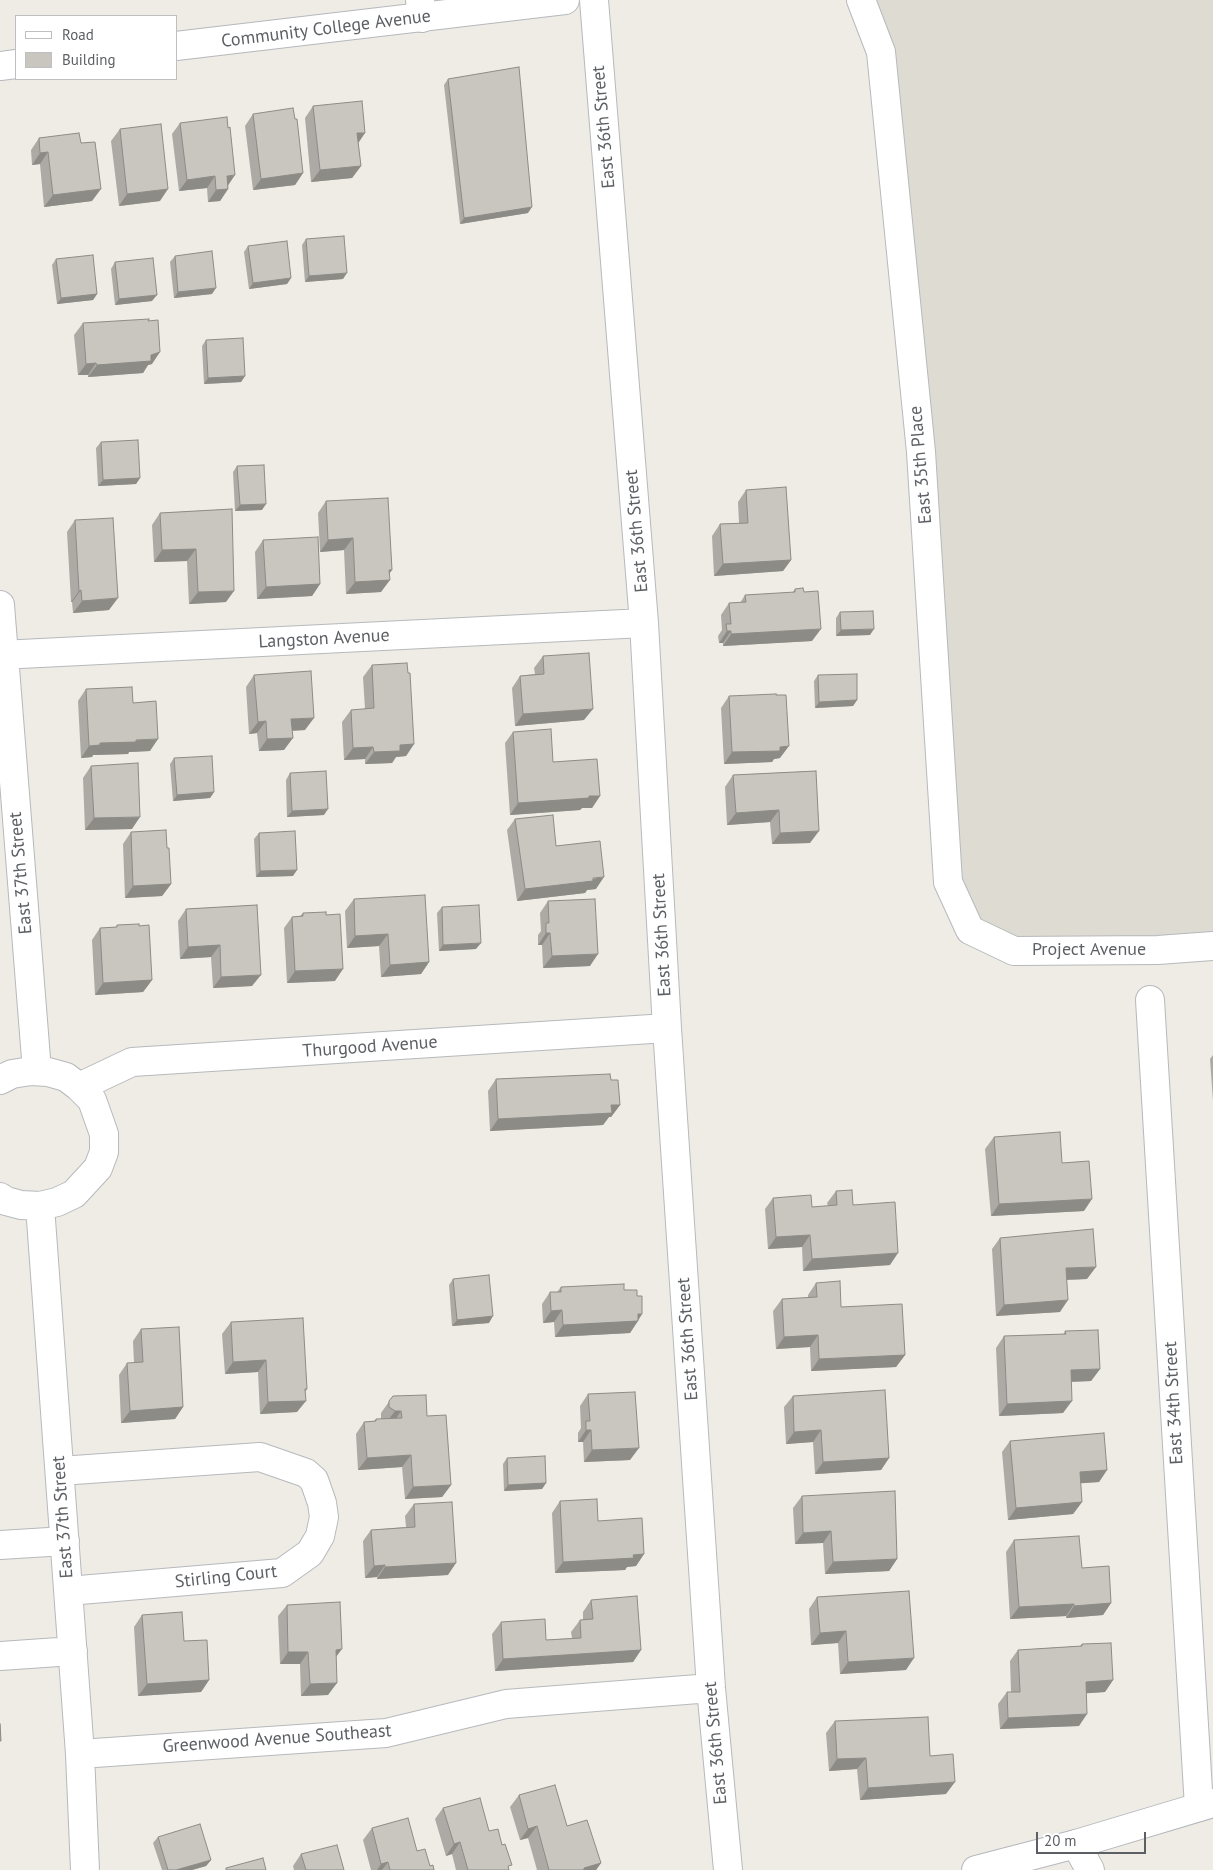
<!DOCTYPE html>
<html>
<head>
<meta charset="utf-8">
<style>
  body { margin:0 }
  #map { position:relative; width:1213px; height:1870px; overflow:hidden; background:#eeece4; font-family:"PT Sans",sans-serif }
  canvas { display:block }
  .legend { position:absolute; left:15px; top:15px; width:162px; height:65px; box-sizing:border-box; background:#fff; border:1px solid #bebfc1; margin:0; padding:6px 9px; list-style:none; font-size:15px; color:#5c5f63 }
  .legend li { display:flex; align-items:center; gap:10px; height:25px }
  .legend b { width:25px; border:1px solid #bebfc1 }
  .scale { position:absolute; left:1036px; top:1832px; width:110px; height:22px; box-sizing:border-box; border:2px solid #5c5f63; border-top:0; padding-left:6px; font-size:15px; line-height:18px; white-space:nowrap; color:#5c5f63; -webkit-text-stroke:4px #fff; paint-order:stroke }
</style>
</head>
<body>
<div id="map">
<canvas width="1213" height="1870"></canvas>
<ul class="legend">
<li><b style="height:6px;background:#fff"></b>Road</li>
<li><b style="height:14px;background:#c9c6c0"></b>Building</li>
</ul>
<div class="scale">20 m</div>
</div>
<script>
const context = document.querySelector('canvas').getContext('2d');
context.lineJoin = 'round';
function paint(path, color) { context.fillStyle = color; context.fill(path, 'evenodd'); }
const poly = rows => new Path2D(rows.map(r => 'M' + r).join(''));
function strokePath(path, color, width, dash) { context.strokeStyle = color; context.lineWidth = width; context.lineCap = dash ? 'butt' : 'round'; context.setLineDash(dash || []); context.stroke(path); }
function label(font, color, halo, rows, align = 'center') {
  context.font = font + ' "PT Sans",sans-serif'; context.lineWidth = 4.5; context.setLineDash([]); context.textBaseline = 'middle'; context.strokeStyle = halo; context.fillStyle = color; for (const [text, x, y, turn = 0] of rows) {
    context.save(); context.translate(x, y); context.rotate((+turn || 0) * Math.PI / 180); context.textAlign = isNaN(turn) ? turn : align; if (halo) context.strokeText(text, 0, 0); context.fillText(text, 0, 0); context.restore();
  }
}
paint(poly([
  [861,0,1213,0,1213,946,1014,951,970,930,948,882,881,52]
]), '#dddbd2');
const street = poly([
  [420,0,422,18],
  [594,0,644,623,667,1028,711,1688,728,1870],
  [861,0,881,52,921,452,948,882,970,930,1014,951,1158,950,1213,946],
  [0,605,37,1071],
  [0,655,644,623],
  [1150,1000,1199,1807],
  [0,1080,12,1074,31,1071,48,1072,66,1077,79,1087,92,1100,104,1134,104,1152,98,1168,74,1194,57,1202,40,1206,21,1205,6,1201,0,1197],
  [79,1087,132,1062,667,1028],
  [40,1206,80,1754,85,1870],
  [60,1471,260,1457,306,1473,314,1480,322,1503,324,1517,320,1536,310,1553,282,1573,68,1591],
  [0,1545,65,1541],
  [0,1656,73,1651],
  [80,1754,386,1733,506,1704,711,1688],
  [1076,1844,1090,1870]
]);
const secondary = poly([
  [176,46,565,0],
  [0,66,16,64],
  [976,1870,1076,1844,1213,1803]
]);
strokePath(street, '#b6b9bd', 30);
strokePath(secondary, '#b5b8bd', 30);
strokePath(street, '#fff', 28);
strokePath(secondary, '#fff', 28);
paint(poly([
  [448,79,528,213,460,224,444,85],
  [313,106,358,142,361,166,352,178,311,182,305,118],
  [253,114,303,173,295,185,253,190,245,126],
  [180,123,228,185,228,189,220,201,208,202,207,188,179,191,172,134],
  [120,129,160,201,119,206,111,141],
  [39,138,81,143,92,201,44,207,40,164,32,165,31,150],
  [306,239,343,279,305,282,302,245],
  [248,246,291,278,287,284,249,289,244,252],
  [175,256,212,294,174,298,170,262],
  [56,259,97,294,93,300,57,304,52,265],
  [115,262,152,301,115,305,111,269],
  [83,323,152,364,148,365,143,373,88,377,88,375,78,375,74,335],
  [206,340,245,376,241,382,204,384,202,346],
  [101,442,140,478,136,484,98,486,96,448],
  [237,466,262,510,235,511,233,472],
  [746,490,791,560,783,571,714,576,712,536,720,524,739,523,738,502],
  [326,501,389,573,381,592,346,594,344,550,320,552,318,513],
  [232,509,226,602,189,604,187,561,154,562,152,525,160,513],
  [75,520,109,610,73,613,72,602,71,602,67,532],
  [263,540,320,584,312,596,257,599,255,552],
  [795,589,812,641,723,646,723,643,719,643,718,636,722,630,721,615,729,603,740,603,745,595,792,593],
  [840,612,870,635,836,636,836,618],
  [543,656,584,720,515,726,512,688,520,676,535,674,534,668],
  [372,665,414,744,406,756,396,757,392,763,365,764,365,759,344,760,342,722,351,710,365,709,363,677],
  [254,675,305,730,292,731,284,750,259,751,257,733,249,734,246,687],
  [818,675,857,700,853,706,815,708,814,681],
  [86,689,133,703,150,751,129,752,128,754,93,755,92,757,81,758,78,701],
  [729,696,780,758,774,759,772,762,724,764,721,708],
  [513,732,553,762,600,796,592,808,582,808,580,810,510,815,505,743],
  [174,758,214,792,210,798,173,801,170,764],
  [91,766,132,829,85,830,83,778],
  [816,771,810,843,772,844,770,822,727,825,725,787,733,775],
  [290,773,324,815,287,817,286,780],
  [515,819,556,846,596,889,587,890,585,893,517,901,507,830],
  [131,832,171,884,162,896,125,898,123,844],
  [259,833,293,876,256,877,254,839],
  [354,899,429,962,421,974,381,977,379,946,347,948,345,911],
  [548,901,590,966,543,968,542,945,538,945,538,935,541,931,540,913],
  [257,905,252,986,213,988,211,957,180,959,178,921,186,909],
  [442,907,476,949,439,951,437,913],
  [303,913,335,981,287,983,284,928,292,917,300,916],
  [117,925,152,980,143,992,95,995,92,940,100,928,116,927],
  [1213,1055,1213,1101,1210,1059],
  [496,1079,611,1080,620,1105,611,1117,609,1117,603,1125,490,1131,488,1091],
  [994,1137,1062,1163,1084,1211,991,1216,985,1149],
  [836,1191,853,1205,890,1265,803,1271,802,1247,768,1249,765,1209,773,1198,812,1207,828,1206,827,1203],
  [1000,1238,1087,1279,1067,1280,1060,1312,996,1316,992,1249],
  [453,1279,489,1323,452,1326,449,1285],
  [816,1283,841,1307,905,1355,896,1367,811,1371,810,1347,776,1349,773,1311,782,1299,808,1298,808,1295],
  [561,1287,624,1290,637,1296,642,1314,630,1333,555,1337,554,1322,543,1323,542,1304,550,1292,557,1292],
  [231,1322,305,1391,297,1412,260,1414,258,1372,225,1374,222,1334],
  [141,1329,183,1407,175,1419,121,1423,119,1375,127,1363,134,1363,133,1341],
  [1065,1331,1100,1369,1091,1381,1071,1382,1063,1413,999,1416,996,1348,1004,1336,1063,1335],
  [588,1394,630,1460,584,1462,583,1442,578,1442,578,1433,581,1428,580,1406],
  [393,1396,427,1416,451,1485,442,1497,405,1499,402,1467,358,1470,356,1434,364,1422,374,1421,376,1419,381,1419,381,1413],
  [793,1396,889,1458,881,1470,815,1474,813,1442,786,1444,784,1407],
  [1010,1441,1107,1470,1099,1482,1080,1483,1082,1502,1073,1514,1008,1520,1002,1452],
  [507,1458,546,1483,542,1489,504,1491,503,1464],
  [802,1496,897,1559,889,1571,825,1574,823,1543,795,1544,793,1508],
  [560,1501,598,1521,644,1554,636,1566,627,1567,625,1570,555,1573,552,1513],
  [414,1504,448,1575,377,1579,377,1577,365,1578,363,1541,371,1530,406,1527,405,1516],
  [1014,1540,1082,1568,1111,1603,1103,1615,1066,1618,1066,1616,1010,1619,1006,1552],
  [817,1597,906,1670,840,1674,838,1643,811,1645,809,1609],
  [591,1600,641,1650,633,1662,495,1671,492,1634,501,1622,546,1640,572,1638,571,1632,580,1620,583,1620,583,1612],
  [287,1605,336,1658,328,1695,301,1696,300,1664,280,1664,278,1616],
  [142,1615,184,1641,209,1680,201,1692,138,1696,134,1627],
  [1082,1644,1113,1680,1105,1692,1086,1693,1079,1726,1000,1729,998,1704,1007,1692,1011,1692,1010,1661,1018,1650,1080,1646],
  [835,1721,930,1756,946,1794,860,1800,857,1769,829,1771,826,1733],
  [519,1795,567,1826,601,1863,596,1870,537,1870,528,1838,520,1840,510,1807],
  [443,1808,489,1831,509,1870,456,1870,452,1854,446,1856,435,1819],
  [372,1828,417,1851,434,1870,371,1870,363,1840],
  [158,1837,211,1860,206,1866,192,1870,162,1870,153,1843],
  [301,1854,344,1870,294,1870,293,1866]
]), '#adaaa5');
paint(poly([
  [357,133,365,133,357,145],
  [48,152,40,164,32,165,40,153],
  [361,166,352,178,311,182,320,170],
  [303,173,295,185,253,190,261,179],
  [235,175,227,187,227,176],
  [215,176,207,188,179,191,187,180],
  [101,189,92,201,44,207,53,195],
  [168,189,160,201,119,206,127,194],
  [228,189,220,201,208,202,216,190],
  [532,207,528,213,460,224,464,218],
  [347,273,343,279,305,282,309,276],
  [291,278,287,284,249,289,253,283],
  [216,288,212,294,174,298,178,292],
  [97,294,93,300,57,304,61,298],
  [157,295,152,301,115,305,119,299],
  [160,352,152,364,148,365,143,373,88,377,97,365,151,355],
  [96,363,88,375,78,375,86,364],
  [245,376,241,382,204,384,208,378],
  [140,478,136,484,98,486,103,480],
  [266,504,262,510,235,511,240,505],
  [353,538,344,550,320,552,328,540],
  [196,549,187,561,154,562,162,550],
  [791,560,783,571,714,576,723,564],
  [389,570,392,570,385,580,390,580,381,592,346,594,355,582],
  [320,584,312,596,257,599,266,587],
  [81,590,72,602,71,602,79,591],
  [234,591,226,602,189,604,198,592],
  [118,598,109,610,73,613,82,601],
  [821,629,812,641,723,646,731,634],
  [874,629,870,635,836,636,841,630],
  [727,631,731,631,723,643,719,643],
  [857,700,853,706,815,708,819,702],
  [593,709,584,720,515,726,523,714],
  [314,718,305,730,283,731,291,719],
  [266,721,257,733,249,734,258,722],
  [293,738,284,750,259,751,267,739],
  [158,739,150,751,129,752,128,754,93,755,92,757,81,758,89,746,100,743],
  [414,744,406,756,396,757,392,763,365,764,374,752,400,745],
  [789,746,780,758,774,759,772,762,724,764,732,752],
  [373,747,365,759,344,760,353,748],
  [214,792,210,798,173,801,177,795],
  [589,796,600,796,592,808,582,808,580,810,510,815,518,803],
  [328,809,324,815,287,817,292,811],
  [779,810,770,822,727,825,736,813],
  [140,817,132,829,85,830,94,818],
  [819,831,810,843,772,844,780,833],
  [297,870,293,876,256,877,260,871],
  [604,877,596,889,587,890,585,893,517,901,525,889],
  [171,884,162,896,125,898,133,886],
  [546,933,550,933,542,945,538,945],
  [388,934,379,946,347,948,355,936],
  [481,943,476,949,439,951,443,945],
  [220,945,211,957,180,959,188,947],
  [598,954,590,966,543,968,552,956],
  [429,962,421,974,381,977,390,965],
  [343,969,335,981,287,983,295,971],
  [261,975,252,986,213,988,221,977],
  [152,980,143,992,95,995,103,983],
  [611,1105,620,1105,611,1117,609,1117,603,1125,490,1131,498,1119],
  [1092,1199,1084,1211,991,1216,999,1204],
  [810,1235,802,1247,768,1249,776,1237],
  [898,1253,890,1265,803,1271,812,1259],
  [1096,1267,1087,1279,1058,1280,1066,1268],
  [1068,1300,1060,1312,996,1316,1004,1305],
  [562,1310,554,1322,543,1323,551,1311],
  [638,1314,642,1314,637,1322,638,1321,630,1333,555,1337,563,1325],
  [493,1316,489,1323,452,1326,457,1320],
  [818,1335,810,1347,776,1349,784,1337],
  [905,1355,896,1367,811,1371,819,1359],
  [266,1360,258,1372,225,1374,233,1362],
  [1100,1369,1091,1381,1063,1382,1071,1370],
  [305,1389,307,1389,298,1401,306,1401,297,1412,260,1414,268,1402],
  [1072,1401,1063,1413,999,1416,1007,1404],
  [183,1407,175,1419,121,1423,130,1411],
  [395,1411,401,1411,393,1423,386,1423],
  [586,1430,591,1430,583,1442,578,1442],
  [821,1430,813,1442,786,1444,794,1432],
  [639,1448,630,1460,584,1462,592,1450],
  [411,1455,402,1467,358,1470,367,1458],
  [889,1458,881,1470,815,1474,823,1462],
  [1107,1470,1099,1482,1071,1484,1080,1472],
  [546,1483,542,1489,504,1491,508,1485],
  [451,1485,442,1497,405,1499,413,1487],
  [1082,1502,1073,1514,1008,1520,1016,1508],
  [831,1531,823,1543,795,1544,803,1533],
  [644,1554,636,1566,627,1567,625,1570,555,1573,563,1562],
  [897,1559,889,1571,825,1574,833,1562],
  [456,1563,448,1575,377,1579,385,1567],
  [385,1565,377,1577,365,1578,374,1566],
  [1111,1603,1103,1615,1066,1618,1074,1606],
  [1074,1604,1066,1616,1010,1619,1019,1607],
  [846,1631,838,1643,811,1645,820,1633],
  [342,1649,333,1661,336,1650],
  [641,1650,633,1662,495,1671,503,1659],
  [288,1652,308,1652,300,1664,280,1664],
  [914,1658,906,1670,840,1674,848,1662],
  [209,1680,201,1692,138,1696,147,1684],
  [1113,1680,1105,1692,1077,1694,1086,1682],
  [337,1683,328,1695,301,1696,310,1684],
  [1087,1714,1079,1726,1000,1729,1008,1718],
  [866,1758,857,1769,829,1771,837,1759],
  [955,1782,946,1794,860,1800,868,1788],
  [537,1826,528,1838,520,1840,528,1829],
  [460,1842,452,1854,446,1856,454,1844],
  [211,1860,206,1866,192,1870,176,1870],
  [388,1862,382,1870,377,1870,381,1864],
  [601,1863,596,1870,582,1870,584,1868]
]), '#8d8b86');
const building = poly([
  [519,67,532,207,464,218,448,79,519,67],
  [362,101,365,133,357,133,361,166,320,170,313,106,362,101],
  [293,108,295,119,297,119,303,173,261,179,253,114,293,108],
  [227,117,228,128,230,127,235,175,227,176,228,189,216,190,215,176,187,180,180,123,227,117],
  [161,124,168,189,127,194,120,129,161,124],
  [79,133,81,143,95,142,101,189,53,195,48,152,40,153,39,138,79,133],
  [344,236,347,273,309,276,306,239,344,236],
  [287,241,291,278,253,283,248,246,287,241],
  [212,251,216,288,178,292,175,256,212,251],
  [93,255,97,294,61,298,56,259,93,255],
  [153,258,157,295,119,299,115,262,153,258],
  [149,319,148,321,158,320,160,352,151,355,151,361,97,365,96,363,86,364,83,323,149,319],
  [243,338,245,376,208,378,206,340,243,338],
  [138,440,140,478,103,480,101,442,138,440],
  [264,465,266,504,240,505,237,466,264,465],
  [786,487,791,560,723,564,720,524,748,523,746,490,786,487],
  [388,498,392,570,389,570,390,580,355,582,353,538,328,540,326,501,388,498],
  [232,509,234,591,198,592,196,549,162,550,160,513,232,509],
  [113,518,118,598,82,601,81,590,79,591,75,520,113,518],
  [318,537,320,584,266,587,263,540,318,537],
  [803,588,804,592,818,591,821,629,731,634,731,631,727,631,726,624,731,624,729,603,746,602,745,595,795,592,795,589,803,588],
  [873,611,874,629,841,630,840,612,873,611],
  [589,653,593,709,523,714,520,676,544,674,543,656,589,653],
  [407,663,408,673,410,673,414,744,400,745,400,751,374,752,373,747,353,748,351,710,374,708,372,665,407,663],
  [311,671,314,718,291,719,293,738,267,739,266,721,258,722,254,675,311,671],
  [857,674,857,700,819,702,818,675,857,674],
  [132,687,133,703,156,701,158,739,136,740,136,742,100,743,100,745,89,746,86,689,132,687],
  [776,694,776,695,786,695,789,746,780,747,780,751,732,752,729,696,776,694],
  [551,729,553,762,597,759,600,796,589,796,589,798,518,803,513,732,551,729],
  [212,756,214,792,177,795,174,758,212,756],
  [138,763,140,817,94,818,91,766,138,763],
  [326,771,328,809,292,811,290,773,326,771],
  [816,771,819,831,780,833,779,810,736,813,733,775,816,771],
  [553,815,556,846,600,841,604,877,593,878,593,881,525,889,515,819,553,815],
  [166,830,167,848,169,848,171,884,133,886,131,832,166,830],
  [295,831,297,870,260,871,259,833,295,831],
  [425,895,429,962,390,965,388,934,355,936,354,899,425,895],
  [595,899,598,954,552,956,550,933,546,933,546,923,549,923,548,901,595,899],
  [257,905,261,975,221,977,220,945,188,947,186,909,257,905],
  [479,905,481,943,443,945,442,907,479,905],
  [326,912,326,915,340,914,343,969,295,971,292,917,303,916,303,913,326,912],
  [139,924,139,926,149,925,152,980,103,983,100,928,117,927,117,925,139,924],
  [610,1074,611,1080,618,1080,620,1105,611,1105,612,1113,498,1119,496,1079,610,1074],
  [1060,1132,1062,1163,1089,1161,1092,1199,999,1204,994,1137,1060,1132],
  [852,1190,853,1205,895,1202,898,1253,812,1259,810,1235,776,1237,773,1198,811,1195,812,1207,837,1205,836,1191,852,1190],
  [1093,1229,1096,1267,1066,1268,1068,1300,1004,1305,1000,1238,1093,1229],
  [489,1275,493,1316,457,1320,453,1279,489,1275],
  [840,1281,841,1307,902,1304,905,1355,819,1359,818,1335,784,1337,782,1299,817,1297,816,1283,840,1281],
  [624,1284,624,1290,637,1290,637,1296,642,1296,642,1314,638,1314,638,1321,563,1325,562,1310,551,1311,550,1292,561,1292,561,1287,624,1284],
  [303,1318,307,1389,305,1389,306,1401,268,1402,266,1360,233,1362,231,1322,303,1318],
  [179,1327,183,1407,130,1411,127,1363,143,1362,141,1329,179,1327],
  [1098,1330,1100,1369,1071,1370,1072,1401,1007,1404,1004,1336,1066,1334,1065,1331,1098,1330],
  [885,1390,889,1458,823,1462,821,1430,794,1432,793,1396,885,1390],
  [635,1392,639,1448,592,1450,591,1430,586,1430,586,1421,590,1421,588,1394,635,1392],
  [426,1395,427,1416,446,1415,451,1485,413,1487,411,1455,367,1458,364,1422,376,1421,376,1419,402,1418,401,1411,395,1411,389,1407,389,1401,393,1396,426,1395],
  [1104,1433,1107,1470,1080,1472,1082,1502,1016,1508,1010,1441,1104,1433],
  [545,1456,546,1483,508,1485,507,1458,545,1456],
  [895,1491,897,1559,833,1562,831,1531,803,1533,802,1496,895,1491],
  [597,1499,598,1521,642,1518,644,1554,633,1555,634,1558,563,1562,560,1501,597,1499],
  [452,1502,456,1563,385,1567,385,1565,374,1566,371,1530,415,1527,414,1504,452,1502],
  [1079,1536,1082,1568,1109,1566,1111,1603,1074,1606,1074,1604,1019,1607,1014,1540,1079,1536],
  [909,1591,914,1658,848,1662,846,1631,820,1633,817,1597,909,1591],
  [637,1596,641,1650,503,1659,501,1622,545,1619,546,1640,581,1638,580,1620,593,1619,591,1600,637,1596],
  [340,1602,342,1649,336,1650,337,1683,310,1684,308,1652,288,1652,287,1605,340,1602],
  [182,1612,184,1641,207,1640,209,1680,147,1684,142,1615,182,1612],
  [1111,1643,1113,1680,1086,1682,1087,1714,1008,1718,1007,1692,1020,1692,1018,1650,1082,1646,1082,1644,1111,1643],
  [928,1717,930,1756,953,1754,955,1782,868,1788,866,1758,837,1759,835,1721,928,1717],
  [0,1724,1,1741,0,1741,0,1724],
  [555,1785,567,1826,587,1820,601,1863,584,1868,584,1870,549,1870,537,1826,528,1829,519,1795,555,1785],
  [480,1798,489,1831,498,1829,502,1845,505,1844,512,1865,508,1866,509,1870,468,1870,460,1842,454,1844,443,1808,480,1798],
  [408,1818,417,1851,425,1849,430,1866,433,1865,434,1870,390,1870,388,1862,381,1864,372,1828,408,1818],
  [200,1824,211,1860,176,1870,168,1870,158,1837,200,1824],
  [337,1845,344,1870,306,1870,301,1854,337,1845],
  [263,1858,266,1870,226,1870,226,1868,263,1858]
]);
paint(building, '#c9c6c0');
strokePath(building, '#8d8b86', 1);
label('18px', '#5c5f63', '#fff', [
  ["Community College Avenue",326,29,-7],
  ["East 36th Street",604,127,-95],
  ["East 35th Place",921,465,-95],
  ["East 36th Street",637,531,-95],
  ["Langston Avenue",324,639,-3],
  ["East 37th Street",21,873,-95],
  ["East 36th Street",662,935,-93],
  ["Project Avenue",1089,950],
  ["Thurgood Avenue",370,1047,-4],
  ["East 36th Street",688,1339,-94],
  ["East 34th Street",1174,1403,-93],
  ["East 37th Street",63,1517,-94],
  ["Stirling Court",226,1577,-6],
  ["Greenwood Avenue Southeast",277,1739,-4],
  ["East 36th Street",716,1743,-95]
]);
</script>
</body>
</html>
